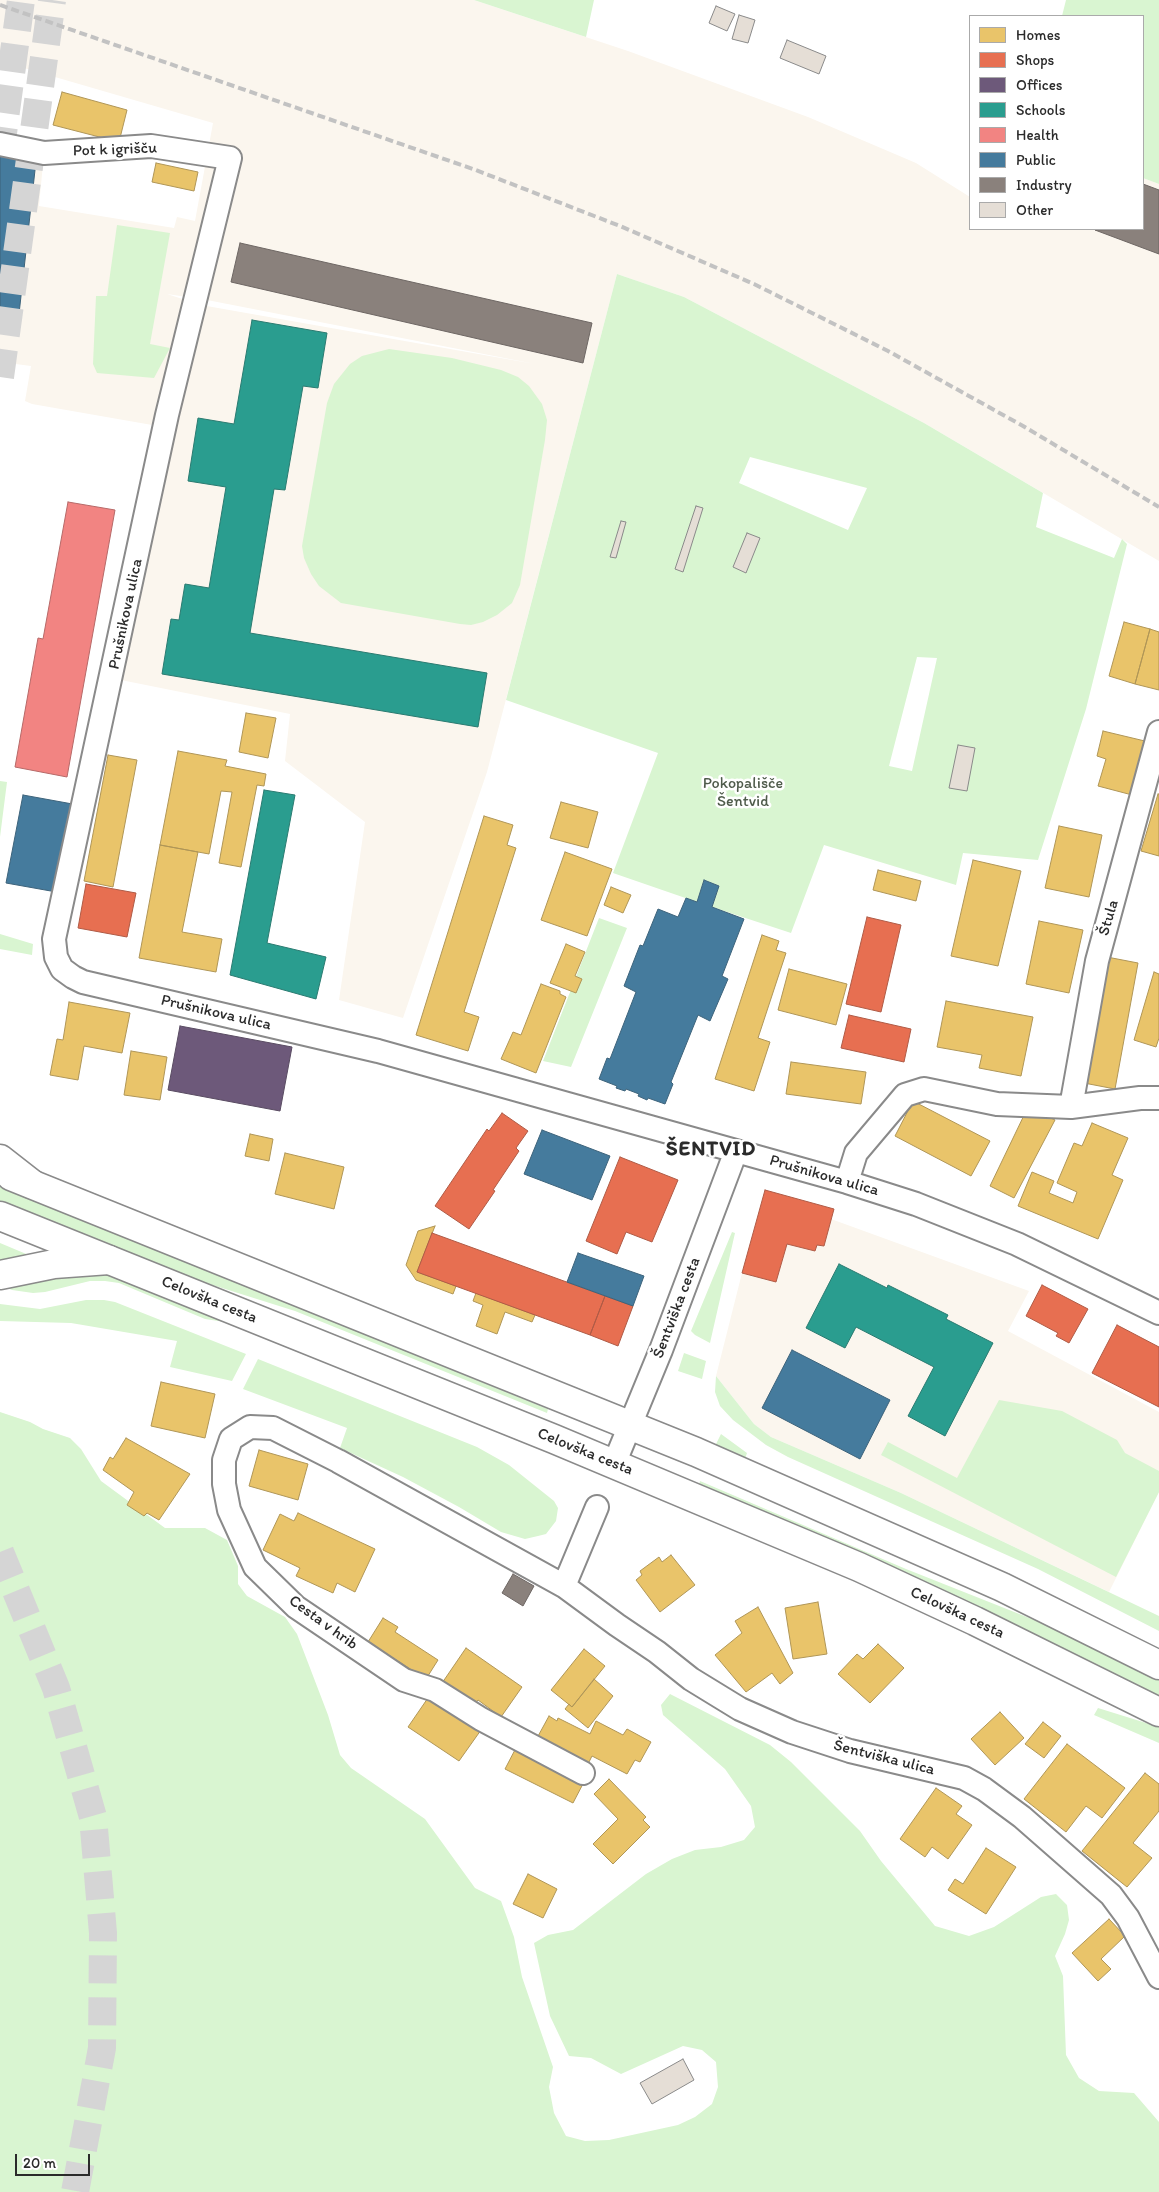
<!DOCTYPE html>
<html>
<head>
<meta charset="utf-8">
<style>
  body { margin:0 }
  #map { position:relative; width:1159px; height:2192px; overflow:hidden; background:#fff; font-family:Itim,sans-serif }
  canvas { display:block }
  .legend { position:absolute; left:969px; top:15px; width:175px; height:215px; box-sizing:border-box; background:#fff; border:1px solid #aaa; margin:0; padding:6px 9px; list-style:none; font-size:15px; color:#2b2b2b }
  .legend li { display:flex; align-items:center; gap:10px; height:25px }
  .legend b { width:25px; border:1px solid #aaa }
  .scale { position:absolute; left:15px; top:2154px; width:75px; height:22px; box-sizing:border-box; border:2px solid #2b2b2b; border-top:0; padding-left:6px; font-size:15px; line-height:18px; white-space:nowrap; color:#2b2b2b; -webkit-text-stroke:4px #fff; paint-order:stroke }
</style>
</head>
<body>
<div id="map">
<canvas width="1159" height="2192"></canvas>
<ul class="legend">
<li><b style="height:14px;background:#e9c46a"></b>Homes</li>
<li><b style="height:14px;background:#e76f51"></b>Shops</li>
<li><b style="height:14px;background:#6d597a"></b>Offices</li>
<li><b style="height:14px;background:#2a9d8f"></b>Schools</li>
<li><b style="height:14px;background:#f28482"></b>Health</li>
<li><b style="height:14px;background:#457b9d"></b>Public</li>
<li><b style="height:14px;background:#8a817c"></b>Industry</li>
<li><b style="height:14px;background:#e5ded6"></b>Other</li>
</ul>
<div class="scale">20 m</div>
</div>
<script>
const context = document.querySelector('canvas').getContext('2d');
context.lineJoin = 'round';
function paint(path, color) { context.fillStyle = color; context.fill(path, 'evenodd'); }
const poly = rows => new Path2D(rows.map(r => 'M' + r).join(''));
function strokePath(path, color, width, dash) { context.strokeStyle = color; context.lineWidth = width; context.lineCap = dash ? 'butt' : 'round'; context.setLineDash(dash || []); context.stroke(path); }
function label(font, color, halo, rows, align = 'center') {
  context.font = font + ' Itim,sans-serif'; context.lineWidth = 5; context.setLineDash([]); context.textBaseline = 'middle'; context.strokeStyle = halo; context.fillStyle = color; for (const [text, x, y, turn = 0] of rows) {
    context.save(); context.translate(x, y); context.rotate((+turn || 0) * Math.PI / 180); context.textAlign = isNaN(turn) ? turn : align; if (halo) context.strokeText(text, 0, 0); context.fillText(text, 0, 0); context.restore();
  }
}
paint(poly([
  [0,0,474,0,628,51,808,117,916,163,970,197,970,229,1143,229,1143,178,1159,184,1159,561,924,423,684,297,617,274,487,772,403,1018,339,1000,365,822,285,761,290,714,121,680,175,429,32,404,25,401,31,366,0,362,0,146,44,153,39,206,174,228,177,217,195,221,213,123,0,61],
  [167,294,207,300,535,364,201,305],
  [831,1219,1029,1291,1008,1331,1159,1412,1159,1492,1109,1592,901,1493,771,1437,754,1424,716,1376,742,1273,776,1282,787,1244,815,1251,817,1245,824,1246]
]), '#fbf6ee');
paint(poly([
  [474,0,594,0,586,37],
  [1066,0,1159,0,1159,184,1143,178,1143,16,1062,16],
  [117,225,170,233,150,344,170,348,154,378,97,373,93,364,96,296,107,296],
  [617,274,684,297,924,423,1043,493,1036,527,1114,558,1122,539,1127,544,1086,709,1038,860,963,853,956,885,824,845,791,933,712,907,719,886,704,880,697,902,613,873,658,753,506,700],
  [750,457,867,488,848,530,739,483],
  [917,657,937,658,912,771,889,766],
  [389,349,452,358,501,370,518,377,529,386,542,404,547,420,545,440,520,585,512,603,497,615,483,622,471,625,460,624,341,603,319,586,311,574,304,558,302,546,327,403,334,384,350,364,362,356],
  [0,781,7,782,0,837],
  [599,918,627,928,571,1067,543,1061],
  [0,934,33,944,32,955,0,949],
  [0,1186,548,1409,547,1413,295,1311,203,1282,0,1201],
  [732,1232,735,1233,710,1343,695,1335,691,1331],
  [0,1243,31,1256,110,1276,225,1322,205,1319,119,1283,105,1281,90,1281,45,1292,33,1293,12,1290,0,1285],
  [86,1300,104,1300,115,1302,246,1354,232,1381,170,1367,177,1341,71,1323,0,1321,0,1304,40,1309],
  [684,1353,706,1361,702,1379,678,1371],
  [258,1359,477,1447,509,1465,554,1501,558,1508,556,1521,546,1534,538,1536,525,1539,501,1532,459,1507,403,1477,340,1448,347,1428,243,1389],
  [716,1376,754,1424,771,1437,901,1493,1159,1616,1159,1631,1038,1569,788,1457,766,1445,733,1420,720,1406,715,1392],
  [999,1400,1062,1411,1117,1440,1125,1453,1159,1471,1159,1492,1116,1577,881,1455,888,1442,957,1478],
  [0,1412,30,1422,43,1429,70,1438,81,1449,101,1481,165,1528,205,1528,227,1540,238,1566,238,1584,247,1596,285,1617,297,1634,328,1715,340,1755,351,1768,425,1819,475,1888,501,1901,514,1937,522,1977,553,2067,549,2087,554,2113,566,2136,585,2141,609,2140,678,2125,695,2117,712,2104,718,2087,716,2062,702,2050,683,2046,621,2074,591,2058,569,2056,550,2016,534,1943,548,1935,573,1930,646,1874,672,1859,695,1850,721,1847,744,1840,755,1827,751,1806,725,1769,663,1715,661,1705,670,1694,770,1745,791,1762,860,1831,881,1861,935,1926,969,1936,994,1927,1041,1897,1056,1894,1067,1905,1069,1920,1065,1934,1055,1956,1063,1976,1066,2055,1079,2078,1099,2091,1134,2093,1159,2122,1159,2192,0,2192],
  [721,1434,747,1453,745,1459,715,1446],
  [700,1481,906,1569,1042,1623,1159,1680,1159,1696,1036,1635,904,1573,699,1485],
  [1098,1708,1159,1727,1159,1743,1094,1715]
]), '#d9f5d1');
const homes = poly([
  [62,92,127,110,119,142,53,125,62,92],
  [156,163,198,172,194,191,152,182,156,163],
  [1124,622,1150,629,1135,684,1109,676,1124,622],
  [1150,629,1159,632,1159,690,1135,684,1150,629],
  [246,713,276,718,268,758,239,752,246,713],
  [1103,731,1149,742,1136,796,1098,786,1106,759,1097,756,1103,731],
  [178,751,227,760,225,766,266,774,264,786,257,785,241,867,219,863,232,792,221,791,209,854,160,845,178,751],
  [108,755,137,760,113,887,84,881,108,755],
  [1158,794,1159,794,1159,856,1141,851,1158,794],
  [561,802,598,812,588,848,550,838,561,802],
  [484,816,513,825,507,845,516,848,464,1012,479,1017,468,1051,416,1035,484,816],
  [1059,826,1102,835,1089,897,1045,888,1059,826],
  [160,845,198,852,182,932,222,939,216,972,139,958,160,845],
  [565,852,612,869,587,936,541,920,565,852],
  [973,860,1021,871,998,966,951,956,973,860],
  [878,870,921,881,916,901,873,890,878,870],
  [611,887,631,895,623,913,604,905,611,887],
  [1039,921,1083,930,1069,993,1026,984,1039,921],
  [762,935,779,941,776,950,786,953,758,1038,770,1042,754,1091,715,1079,762,935],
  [566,944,585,952,575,976,582,979,576,993,550,983,566,944],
  [1107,957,1138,963,1115,1089,1084,1083,1107,957],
  [789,969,847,984,836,1025,778,1010,789,969],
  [1154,972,1159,974,1159,1038,1156,1047,1134,1040,1154,972],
  [541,984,560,991,560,994,566,997,536,1073,501,1059,513,1032,521,1035,541,984],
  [946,1001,1033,1017,1021,1076,979,1068,982,1055,937,1047,946,1001],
  [69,1002,130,1013,122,1053,84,1046,78,1080,50,1075,57,1039,63,1040,69,1002],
  [131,1051,167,1057,160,1100,124,1095,131,1051],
  [791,1062,866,1072,861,1104,786,1094,791,1062],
  [913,1101,990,1141,971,1176,895,1136,913,1101],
  [1028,1107,1055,1120,1014,1198,990,1186,1028,1107],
  [1092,1123,1128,1138,1112,1175,1123,1180,1098,1239,1018,1206,1032,1172,1054,1181,1049,1193,1073,1203,1077,1192,1057,1183,1074,1143,1082,1146,1092,1123],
  [250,1134,273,1139,269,1161,245,1156,250,1134],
  [285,1153,344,1167,334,1209,275,1194,285,1153],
  [435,1226,417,1272,456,1286,453,1294,416,1280,406,1265,418,1231,435,1226],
  [476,1293,535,1315,532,1322,505,1312,497,1334,476,1326,483,1305,473,1301,476,1293],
  [161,1382,215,1394,205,1438,151,1426,161,1382],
  [126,1438,190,1474,159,1520,147,1513,144,1516,127,1505,134,1492,103,1470,110,1457,113,1459,126,1438],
  [259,1450,308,1464,298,1500,249,1486,259,1450],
  [298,1513,375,1549,355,1592,337,1583,333,1593,296,1576,300,1568,263,1550,280,1514,294,1521,298,1513],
  [671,1555,695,1585,660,1612,636,1580,642,1575,640,1571,659,1557,662,1562,671,1555],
  [818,1602,827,1654,793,1659,785,1608,818,1602],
  [758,1607,793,1673,780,1684,772,1673,746,1692,715,1655,742,1633,735,1621,758,1607],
  [383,1618,398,1627,395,1632,438,1660,426,1679,368,1642,383,1618],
  [878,1644,904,1668,870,1703,838,1674,857,1654,863,1659,878,1644],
  [466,1648,522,1687,501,1717,478,1700,472,1708,440,1686,466,1648],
  [584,1649,605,1666,572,1707,551,1690,584,1649],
  [594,1679,613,1696,588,1728,565,1709,569,1704,572,1707,594,1679],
  [430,1695,481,1730,459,1761,408,1727,430,1695],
  [1000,1712,1024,1738,995,1765,971,1739,1000,1712],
  [549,1716,557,1721,558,1718,590,1734,596,1721,623,1735,627,1729,651,1742,640,1762,635,1760,627,1774,592,1756,588,1764,537,1738,549,1716],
  [1043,1722,1061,1736,1044,1758,1025,1744,1043,1722],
  [1067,1744,1125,1788,1102,1818,1086,1806,1066,1832,1024,1799,1067,1744],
  [517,1746,585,1780,573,1803,505,1769,517,1746],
  [1145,1773,1159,1784,1159,1811,1133,1843,1152,1858,1127,1887,1082,1851,1145,1773],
  [609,1779,646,1817,643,1820,650,1827,613,1864,593,1844,618,1819,594,1794,609,1779],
  [936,1788,962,1806,956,1814,972,1825,948,1859,932,1847,925,1857,900,1839,936,1788],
  [986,1848,1016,1867,986,1914,948,1890,955,1879,963,1884,986,1848],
  [528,1874,557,1889,543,1918,513,1904,528,1874],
  [1109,1919,1125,1936,1101,1959,1111,1969,1098,1981,1072,1953,1109,1919]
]);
paint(homes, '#e9c46a');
strokePath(homes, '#b09657', 1);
const shops = poly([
  [86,884,136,893,127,937,78,928,86,884],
  [867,917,901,925,881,1012,846,1004,867,917],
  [849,1015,911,1029,904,1062,841,1048,849,1015],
  [502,1113,528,1131,516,1148,519,1151,493,1190,495,1191,469,1229,435,1206,487,1129,489,1131,502,1113],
  [620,1157,678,1180,652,1242,626,1232,617,1254,586,1241,620,1157],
  [765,1190,834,1209,824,1246,817,1245,815,1251,787,1244,776,1282,742,1273,765,1190],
  [432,1233,605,1296,590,1335,417,1272,432,1233],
  [1042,1285,1088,1309,1069,1343,1056,1336,1058,1333,1026,1316,1042,1285],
  [605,1296,633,1306,618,1346,590,1335,605,1296],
  [1117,1325,1159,1347,1159,1407,1092,1373,1117,1325]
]);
paint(shops, '#e76f51');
strokePath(shops, '#af5b46', 1);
const offices = poly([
  [180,1026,292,1047,280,1111,168,1090,180,1026]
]);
paint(offices, '#6d597a');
strokePath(offices, '#594b62', 1);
const schools = poly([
  [252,320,327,333,318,388,303,386,285,490,274,489,250,633,487,673,478,727,162,674,171,619,179,620,185,584,209,588,226,487,188,481,198,418,234,424,252,320],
  [264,790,295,795,267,943,326,957,316,999,230,975,264,790],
  [839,1264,887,1288,888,1285,948,1315,946,1319,993,1343,945,1436,908,1416,934,1367,856,1327,845,1348,806,1328,839,1264]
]);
paint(schools, '#2a9d8f');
strokePath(schools, '#2a7b71', 1);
const health = poly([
  [68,502,115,510,67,777,15,767,38,638,43,639,68,502]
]);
paint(health, '#f28482');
strokePath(health, '#b66968', 1);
const public = poly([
  [0,146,37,152,19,314,0,311,0,146],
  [23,795,78,805,62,893,6,883,23,795],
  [704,880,719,886,712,907,744,919,722,976,728,979,710,1021,698,1015,671,1082,673,1084,665,1104,648,1098,647,1100,638,1096,639,1094,626,1089,625,1091,616,1088,617,1086,599,1079,607,1058,610,1059,636,992,624,986,640,945,643,946,658,909,678,917,686,898,697,902,704,880],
  [542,1130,610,1156,592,1200,524,1174,542,1130],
  [578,1253,644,1276,633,1306,567,1282,578,1253],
  [792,1350,890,1400,860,1459,762,1408,792,1350]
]);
paint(public, '#457b9d');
strokePath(public, '#3d637b', 1);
const industry = poly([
  [1143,184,1159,190,1159,254,1095,230,1143,229,1143,184],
  [240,243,592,323,583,363,231,282,240,243],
  [513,1574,534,1586,523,1606,502,1593,513,1574]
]);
paint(industry, '#8a817c');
strokePath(industry, '#6e6764', 1);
const building = poly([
  [716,6,735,14,727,31,709,23,716,6],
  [739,15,755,20,748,43,732,39,739,15],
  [787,40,826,56,819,74,780,58,787,40],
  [696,506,703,508,683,572,675,569,696,506],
  [621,521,626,522,616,558,610,557,621,521],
  [747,533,760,538,746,573,733,567,747,533],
  [958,745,975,748,967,791,949,788,958,745],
  [683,2059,694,2080,652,2104,640,2083,683,2059]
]);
paint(building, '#e5ded6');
strokePath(building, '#8a8a8a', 1);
strokePath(poly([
  [0,155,21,0],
  [0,377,52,0],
  [0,1552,56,1688,93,1817,103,1933,102,2048,75,2192]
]), '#d5d5d5', 28, [28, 14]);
const street = poly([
  [0,144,44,153,151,146,230,158,167,415,54,939,56,957,62,969,73,977,83,982,378,1051,847,1182,916,1204,1017,1244,1159,1313],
  [1071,1107,1097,961,1159,732],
  [847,1182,856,1153,905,1095,924,1089,997,1104,1071,1107,1140,1098,1159,1098],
  [614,1464,661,1350,736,1151],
  [564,1586,597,1507],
  [583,1773,481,1719,435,1690,404,1680,296,1607,255,1567,229,1510,224,1484,224,1460,231,1439,250,1427,273,1428,338,1461,564,1586,617,1625,657,1652,691,1679,740,1709,792,1732,850,1751,964,1778,984,1789,1022,1817,1111,1895,1128,1918,1159,1977]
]);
const primary = poly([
  [11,1176,696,1452,1002,1587,1159,1665],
  [0,1216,554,1439,859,1567,975,1621,1159,1712]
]);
const highway = poly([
  [0,1159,32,1184],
  [0,1275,54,1264,109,1260]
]);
strokePath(street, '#8a8a8a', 26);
strokePath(primary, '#8a8a8a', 31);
strokePath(highway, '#8a8a8a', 31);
strokePath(street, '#fff', 22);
strokePath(primary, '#fff', 28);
strokePath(highway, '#fff', 28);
strokePath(poly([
  [0,5,473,169,620,226,754,284,888,351,1023,426,1159,507]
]), '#c2c2c2', 4, [8, 4]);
label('16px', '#2b2b2b', '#fff', [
  ["Pot k igrišču",115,150,-2],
  ["Prušnikova ulica",126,614,-78],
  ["Štula",1109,918,-74],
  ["Prušnikova ulica",216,1013,13],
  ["Prušnikova ulica",824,1176,16],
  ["Celovška cesta",209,1300,22],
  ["Šentviška cesta",677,1308,-69],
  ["Celovška cesta",585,1452,22],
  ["Celovška cesta",957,1613,25],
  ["Cesta v hrib",323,1623,36],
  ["Šentviška ulica",884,1758,14]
]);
label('16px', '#4f5b4b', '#fff', [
  ["Pokopališče",743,784],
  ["Šentvid",743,802]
]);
context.letterSpacing = '1px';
label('bold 21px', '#2b2b2b', '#fff', [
  ["ŠENTVID",711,1150]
]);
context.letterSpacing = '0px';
</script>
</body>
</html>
